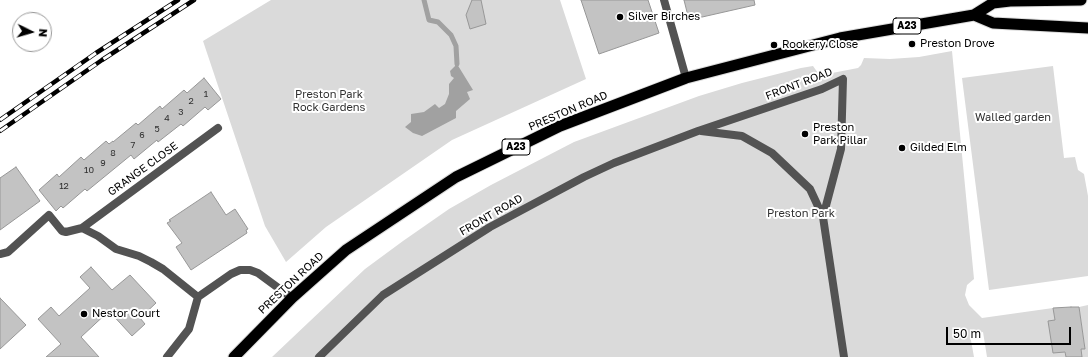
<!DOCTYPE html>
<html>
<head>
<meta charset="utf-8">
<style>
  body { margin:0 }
  #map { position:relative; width:1088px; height:357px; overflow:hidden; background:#fff; font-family:"Golos Text",sans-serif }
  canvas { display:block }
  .north { position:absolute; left:12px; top:12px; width:40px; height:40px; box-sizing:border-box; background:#fff; border:1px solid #999; border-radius:50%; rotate:95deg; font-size:11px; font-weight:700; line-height:16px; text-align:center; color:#000 }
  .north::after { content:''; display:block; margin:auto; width:14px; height:18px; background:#000; clip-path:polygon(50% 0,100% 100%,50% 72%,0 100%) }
  .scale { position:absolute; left:946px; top:327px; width:125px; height:18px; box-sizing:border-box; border:2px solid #000; border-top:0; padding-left:5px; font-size:12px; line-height:14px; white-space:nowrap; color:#000; -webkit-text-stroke:3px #fff; paint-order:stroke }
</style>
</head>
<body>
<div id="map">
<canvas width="1088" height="357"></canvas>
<div class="north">N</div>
<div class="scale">50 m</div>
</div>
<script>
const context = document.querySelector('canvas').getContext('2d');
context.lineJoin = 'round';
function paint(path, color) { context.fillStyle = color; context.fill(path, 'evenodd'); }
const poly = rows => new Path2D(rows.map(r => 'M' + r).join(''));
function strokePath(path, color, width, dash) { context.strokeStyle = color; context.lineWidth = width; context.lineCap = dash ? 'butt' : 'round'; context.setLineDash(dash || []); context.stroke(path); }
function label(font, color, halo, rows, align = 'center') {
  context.font = font + ' "Golos Text",sans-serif'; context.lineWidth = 4; context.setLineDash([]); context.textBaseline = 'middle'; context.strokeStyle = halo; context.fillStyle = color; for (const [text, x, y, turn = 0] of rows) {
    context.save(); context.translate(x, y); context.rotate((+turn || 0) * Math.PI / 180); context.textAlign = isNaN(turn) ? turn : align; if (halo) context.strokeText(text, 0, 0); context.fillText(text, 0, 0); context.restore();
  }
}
paint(poly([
  [271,0,560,0,586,79,452,140,326,227,286,262,265,226,203,41],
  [952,51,974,279,967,285,965,295,969,305,982,318,1053,308,1055,320,1066,357,987,357,983,332,970,335,974,357,272,357,365,269,403,241,449,209,491,185,574,142,699,96,742,83,801,68,813,66,818,73,827,74,858,68,861,65,864,58,890,59,919,57],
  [1053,66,1064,158,1075,157,1078,170,1084,174,1088,196,1088,276,989,290,962,78],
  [1088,305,1088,357,1082,357,1081,349,1085,348,1079,307]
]), '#dadada');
paint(poly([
  [457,64,473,90,467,92,470,99,456,111,456,118,422,136,413,133,405,127,411,122,411,114,424,112,435,104,439,108,445,104,449,94,449,84,454,78,451,76,450,71]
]), '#a1a1a1');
strokePath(poly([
  [424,0,429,20,438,22,451,35,456,46,457,64]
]), '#a1a1a1', 5);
const building = poly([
  [472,0,481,0,486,24,470,29,466,15,472,0],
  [581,0,648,0,659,33,599,54,581,0],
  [684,0,754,0,755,5,689,20,684,0],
  [204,78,221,99,208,110,205,107,183,126,181,124,158,142,157,140,134,159,131,155,87,191,85,189,63,208,61,206,56,211,39,190,57,174,59,177,81,157,84,160,106,141,109,144,113,141,113,142,136,123,138,125,160,106,162,109,184,90,187,93,204,78],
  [16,167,40,201,0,230,0,178,16,167],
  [211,192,226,215,235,209,248,229,246,230,247,233,191,270,176,247,182,243,167,223,171,221,169,220,211,192],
  [91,267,112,290,130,275,156,303,140,318,145,324,132,336,109,311,81,337,99,357,46,357,61,344,38,319,51,307,59,316,90,288,80,277,91,267],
  [0,298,26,325,0,349,0,298],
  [1071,307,1079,307,1085,349,1081,349,1082,357,1066,357,1065,352,1053,353,1048,321,1055,320,1053,308,1071,307]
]);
paint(building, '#c3c3c3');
strokePath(building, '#979797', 1);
const trunk = poly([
  [974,15,993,23,1088,28],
  [234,357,292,298,346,250,456,177,560,126,686,78,840,38,974,15,993,3,1010,1,1081,0]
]);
strokePath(trunk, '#dbdbdb', 13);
strokePath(poly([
  [701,131,742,136,772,153,810,189,823,217],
  [319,357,383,295,490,227,584,177,614,163,698,131,822,89,843,79,841,149,823,217,844,357]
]), '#535353', 8);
strokePath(poly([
  [664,0,686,78],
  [82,228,98,236,116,249,139,256,151,262,163,269,198,297],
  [0,254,8,252,49,215,62,231,66,232,82,228,218,128],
  [167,357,189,329,198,297,231,274,240,270,250,270,258,273,292,298]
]), '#535353', 8);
strokePath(trunk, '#000', 11);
const rail = poly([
  [0,120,96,53,178,0],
  [0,131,102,60,194,0]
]);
strokePath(rail, '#000', 4.5);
strokePath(rail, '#fff', 3, [9]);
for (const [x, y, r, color] of [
  [620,17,4,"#000"],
  [912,44,4,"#000"],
  [774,45,4,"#000"],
  [805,134,4,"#000"],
  [902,148,4,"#000"],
  [84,314,4,"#000"]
]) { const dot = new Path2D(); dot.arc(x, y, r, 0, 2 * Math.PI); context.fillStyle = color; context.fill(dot); strokePath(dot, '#fff', 1.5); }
label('9px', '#313131', null, [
  ["1",206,94],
  ["2",191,101],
  ["3",181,112],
  ["4",167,118],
  ["5",157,129],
  ["6",142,135],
  ["7",133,145],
  ["8",113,153],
  ["9",103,163],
  ["10",89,170],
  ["12",64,186]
]);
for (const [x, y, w] of [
  [907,26,28],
  [516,147,28]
]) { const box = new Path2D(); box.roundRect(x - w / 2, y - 8, w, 16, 3); context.fillStyle = '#fff'; context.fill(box); strokePath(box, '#000', 1); }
label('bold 10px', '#000', null, [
  ["A23",907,26],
  ["A23",516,147]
]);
label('11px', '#000', '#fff', [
  ["Silver Birches",628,17],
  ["Preston Drove",920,44],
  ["Rookery Close",782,45],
  ["Preston",813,128],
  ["Park Pillar",813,141],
  ["Gilded Elm",910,148],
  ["Nestor Court",92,314]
], 'left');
label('11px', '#000', '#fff', [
  ["FRONT ROAD",799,84,-21],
  ["PRESTON ROAD",568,111,-23],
  ["GRANGE CLOSE",143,169,-36],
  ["FRONT ROAD",491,215,-30],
  ["PRESTON ROAD",291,283,-43]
]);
label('11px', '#313131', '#fff', [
  ["Preston Park",329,95],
  ["Rock Gardens",329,108],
  ["Walled garden",1013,118],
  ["Preston Park",801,214]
]);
</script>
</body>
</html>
